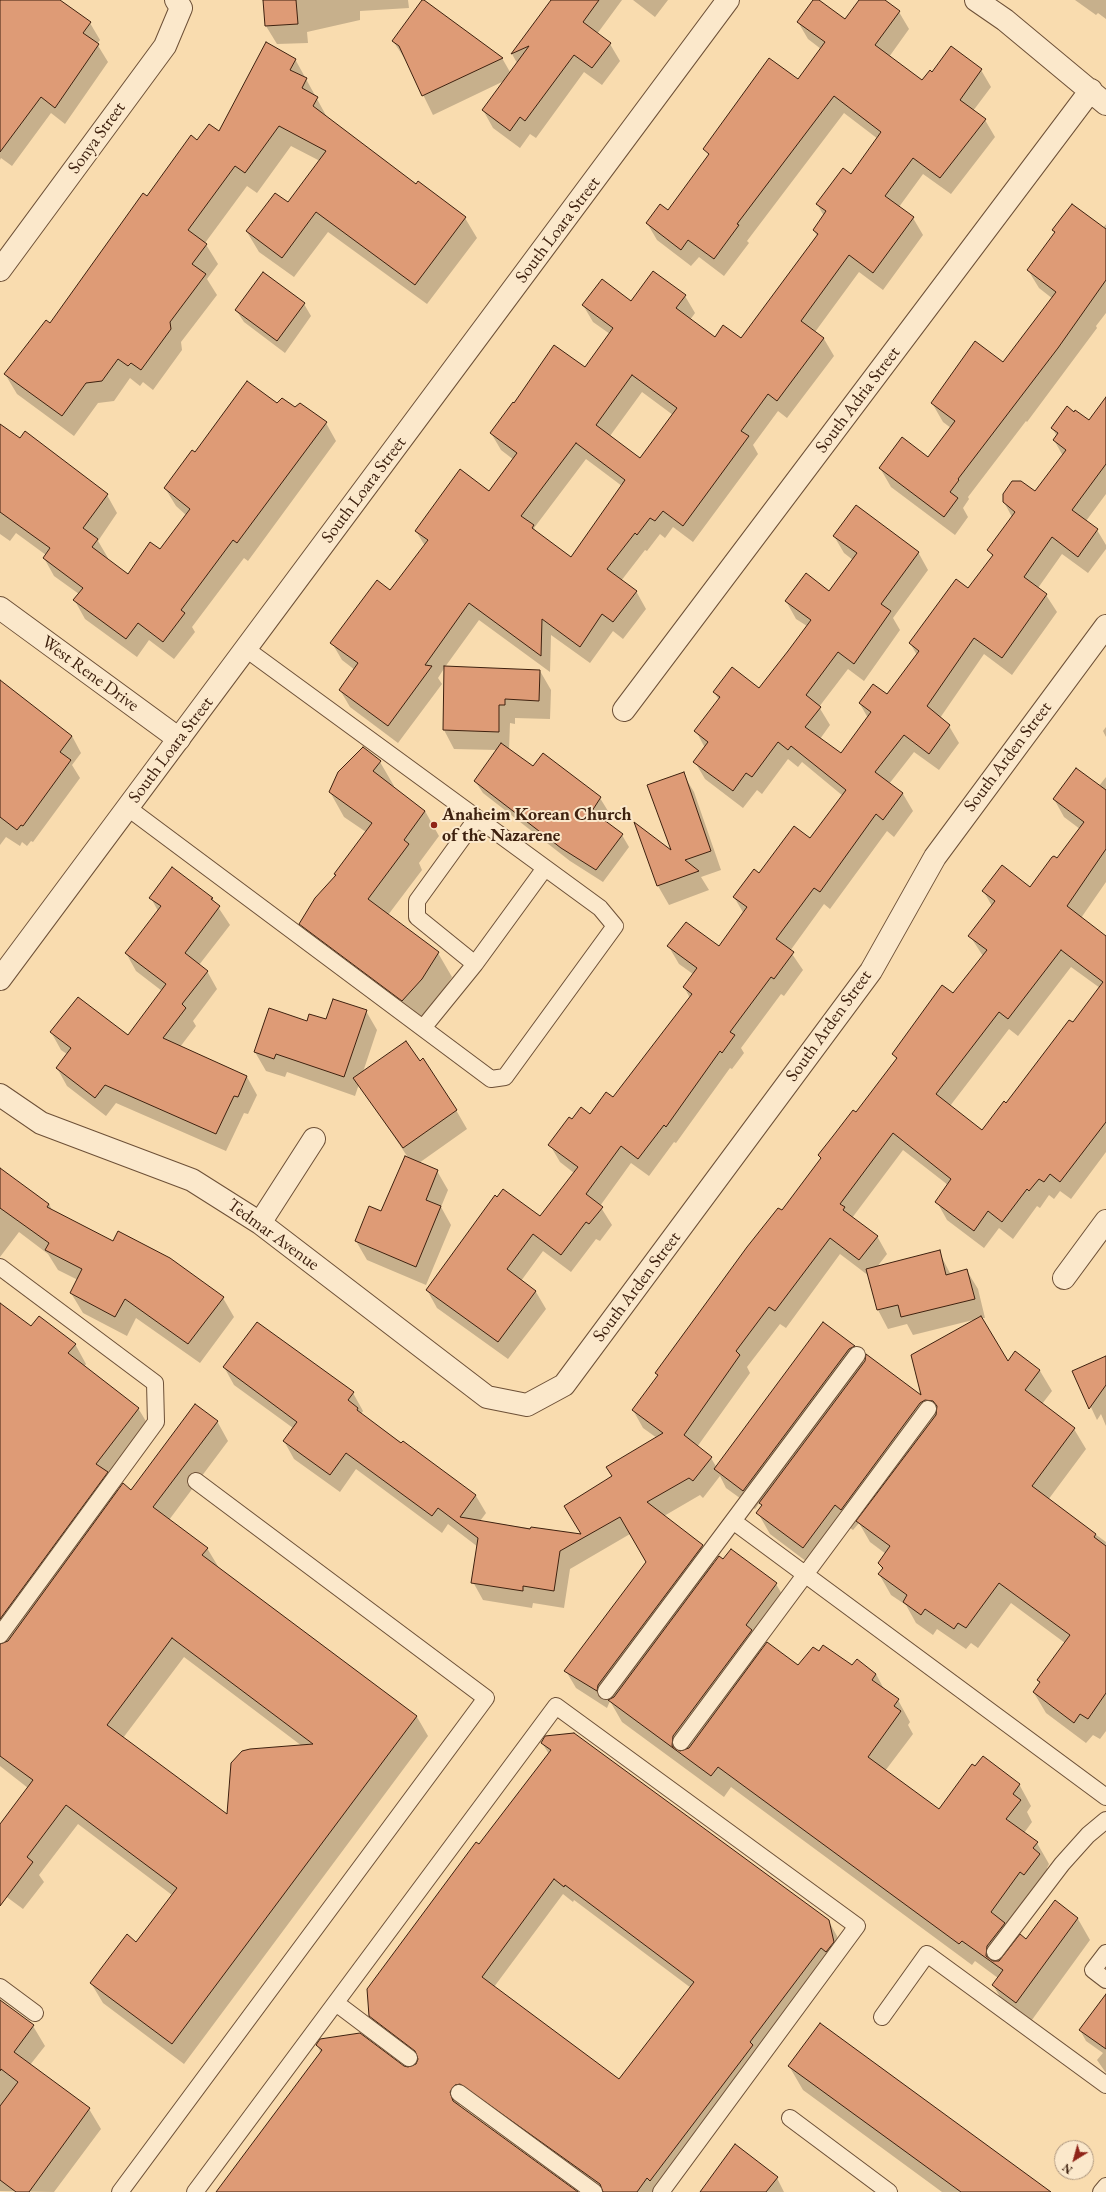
<!DOCTYPE html>
<html>
<head>
<meta charset="utf-8">
<style>
  body { margin:0 }
  #map { position:relative; width:1106px; height:2192px; overflow:hidden; background:#f9dcaf; font-family:"EB Garamond",serif }
  canvas { display:block }
  .north { position:absolute; left:1054px; top:2140px; width:40px; height:40px; box-sizing:border-box; background:#fbe8cb; border:1px solid #af9880; border-radius:50%; rotate:217deg; font-size:11px; font-weight:700; line-height:16px; text-align:center; color:#3e210f }
  .north::after { content:''; display:block; margin:auto; width:14px; height:18px; background:#8f2418; clip-path:polygon(50% 0,100% 100%,50% 72%,0 100%) }
</style>
</head>
<body>
<div id="map">
<canvas width="1106" height="2192"></canvas>
<div class="north">N</div>
</div>
<script>
const context = document.querySelector('canvas').getContext('2d');
context.lineJoin = 'round';
function paint(path, color) { context.fillStyle = color; context.fill(path, 'evenodd'); }
const poly = rows => new Path2D(rows.map(r => 'M' + r).join(''));
function strokePath(path, color, width, dash) { context.strokeStyle = color; context.lineWidth = width; context.lineCap = dash ? 'butt' : 'round'; context.setLineDash(dash || []); context.stroke(path); }
function label(font, color, halo, rows, align = 'center') {
  context.font = font + ' "EB Garamond",serif'; context.lineWidth = 4; context.setLineDash([]); context.textBaseline = 'middle'; context.strokeStyle = halo; context.fillStyle = color; for (const [text, x, y, turn = 0] of rows) {
    context.save(); context.translate(x, y); context.rotate((+turn || 0) * Math.PI / 180); context.textAlign = isNaN(turn) ? turn : align; if (halo) context.strokeText(text, 0, 0); context.fillText(text, 0, 0); context.restore();
  }
}
paint(poly([
  [0,0,58,0,90,23,100,40,97,44,108,62,65,124,51,113,12,166,1,158,0,160],
  [264,0,408,0,409,8,360,11,360,20,307,32,308,43,277,44,266,26],
  [423,0,502,58,510,72,517,63,512,54,552,0,622,0,597,34,610,44,620,61,602,85,584,72,536,138,530,134,520,148,493,128,483,110,504,81,433,115,407,62,393,41],
  [633,0,668,0,655,17],
  [815,0,845,20,860,0,884,0,899,12,909,29,889,57,922,82,932,74,951,48,981,70,991,87,973,111,985,120,995,137,951,194,923,174,899,207,913,218,923,235,883,290,859,272,815,332,824,339,834,356,787,418,778,411,753,445,758,454,693,542,673,527,665,538,660,534,647,551,645,550,621,581,636,591,646,609,623,639,613,631,590,663,551,635,550,672,479,620,445,667,540,671,551,690,550,719,515,718,515,724,510,723,509,750,533,768,543,754,600,798,608,811,602,819,622,835,629,847,603,882,570,861,483,793,475,781,497,750,454,749,444,730,445,667,438,678,442,684,398,743,350,707,340,690,355,670,342,660,332,643,390,592,425,546,416,531,489,492,514,460,501,450,491,433,514,404,585,368,610,334,593,322,583,305,631,302,685,296,695,313,690,320,715,338,742,339,817,236,814,230,824,216,817,204,851,175,878,139,844,113,747,241,749,243,724,276,699,257,691,266,657,240,647,223,669,211,709,156,705,149,798,80,821,49,808,39,798,22],
  [642,392,673,415,641,459,610,436],
  [586,459,622,486,571,558,537,532,534,528],
  [1075,0,1106,0,1106,19,1098,13,1096,15],
  [295,59,328,119,416,185,465,218,477,238,427,304,328,232,294,277,259,252,247,232,288,204,320,161,291,146,257,193,247,186,205,243,218,264,207,279,217,295,181,342,182,350,153,390,143,382,140,386,130,378,114,401,98,403,74,436,17,394,5,374,50,325,147,198,197,141,219,133],
  [1106,224,1106,313,1096,326,1097,328,1027,422,1026,421,968,497,969,499,963,508,968,517,955,535,891,487,880,468,928,458,951,428,943,422,932,403,1003,364,1053,299,1039,288,1028,270,1055,234,1053,230,1103,228],
  [304,304,311,316,285,353,244,322,236,310],
  [1106,398,1106,494,1086,521,1097,530,1106,545,1106,549,1088,573,1062,554,1038,588,1046,595,1057,612,1012,675,984,654,940,718,949,726,959,743,939,770,914,752,889,784,903,794,913,811,894,837,887,831,830,909,824,904,790,951,803,970,784,996,781,994,741,1048,744,1053,732,1069,730,1068,676,1143,674,1142,649,1176,631,1163,600,1206,612,1225,600,1241,596,1239,571,1272,543,1251,521,1281,536,1292,546,1309,508,1359,437,1308,427,1290,540,1218,574,1173,560,1162,550,1145,572,1121,590,1115,613,1099,690,998,684,987,693,974,679,964,669,947,719,947,744,914,734,897,759,874,810,839,843,796,802,762,798,767,788,759,762,794,757,790,743,808,705,779,695,762,705,748,696,731,719,700,714,692,760,690,807,626,796,619,786,601,829,592,853,560,844,553,834,536,918,552,928,570,893,618,900,630,864,681,848,669,819,707,830,725,820,739,841,754,868,718,860,704,887,695,917,655,910,643,968,590,993,557,989,550,1012,517,1004,502,1035,492,1063,456,1054,440,1057,436,1052,428,1074,413,1089,421],
  [278,405,295,408,326,423,336,441,248,561,244,558,192,627,195,632,174,659,149,640,137,657,85,619,75,601,79,594,54,576,44,558,46,555,16,533,10,541,0,534,0,425,107,495,117,513,98,541,108,558,106,559,128,575,160,551,186,515,176,506,165,488,195,453],
  [0,683,72,736,81,753,72,765,80,778,33,842,31,841,27,846,22,842,20,846,6,837,0,845],
  [1106,727,1106,737,1103,731],
  [380,762,394,786,393,788,425,811,439,836,419,863,422,870,388,915,438,953,452,977,435,1003,417,1025,314,948,300,924,366,832,344,817,330,792],
  [683,774,694,792,721,870,701,877,709,890,669,905,658,886,636,825,673,853],
  [1106,777,1106,882,1081,918,1105,936,1106,934,1106,1152,1071,1199,1060,1191,1054,1199,1049,1195,1040,1208,1037,1206,1013,1239,999,1228,984,1248,947,1220,937,1202,948,1185,903,1150,852,1218,877,1236,887,1254,877,1267,939,1252,951,1275,967,1271,978,1289,985,1318,982,1318,1008,1362,1015,1353,1040,1371,1052,1391,1042,1404,1074,1429,1086,1449,1048,1500,1106,1542,1106,1731,1100,1739,1093,1735,1086,1743,1046,1713,1034,1693,1040,1684,1038,1680,1065,1643,1011,1603,978,1648,971,1643,966,1649,937,1629,933,1635,916,1623,906,1605,891,1595,879,1574,883,1570,879,1564,886,1554,870,1542,859,1523,853,1530,847,1526,815,1568,770,1534,758,1513,762,1507,760,1502,755,1509,726,1488,720,1476,703,1498,700,1495,664,1516,703,1545,714,1564,723,1561,731,1550,776,1584,789,1606,759,1645,762,1650,799,1667,819,1653,876,1674,885,1691,898,1700,910,1722,908,1725,913,1734,885,1771,939,1810,1019,1784,1031,1806,1027,1812,1032,1822,1024,1833,1037,1843,1049,1864,1047,1868,1051,1876,1007,1928,1015,1942,1027,1940,1055,1902,1078,1919,1090,1940,1029,2024,1006,2007,993,1985,998,1978,975,1961,972,1965,731,1787,724,1797,622,1722,610,1701,607,1708,576,1688,566,1671,647,1562,630,1534,570,1569,564,1608,533,1603,532,1608,483,1600,473,1582,478,1547,448,1524,442,1533,356,1469,340,1492,294,1459,284,1441,293,1428,234,1385,224,1367,353,1393,363,1411,361,1414,476,1496,486,1513,480,1521,583,1536,613,1477,657,1438,643,1428,633,1410,658,1377,656,1373,782,1212,897,1060,894,1055,954,995,983,956,970,936,992,906,984,892,1030,888,1058,860,1080,829,1064,817,1054,799,1099,786],
  [1071,967,1100,988,1073,1024,982,1131,950,1106,1009,1029,1018,1036],
  [840,1254,869,1276,878,1310,888,1329,907,1324,913,1335,973,1320,923,1397,864,1363,854,1347,824,1324,717,1468,711,1458,697,1447,750,1373,747,1367,780,1324,786,1328],
  [151,898,212,898,230,925,199,965,207,971,217,989,193,1021,196,1026,180,1047,247,1077,257,1095,248,1114,244,1113,226,1151,116,1103,106,1116,67,1086,57,1068,67,1054,61,1050,51,1032,128,1036,162,991,136,971,126,953,158,911],
  [366,1011,377,1030,363,1072,456,1110,467,1129,419,1163,437,1171,448,1190,441,1207,451,1225,426,1285,367,1260,356,1241,381,1212,409,1159,359,1084,355,1096,287,1072,285,1077,266,1071,255,1052,307,1022,326,1021],
  [0,1169,49,1204,53,1212,223,1298,234,1317,200,1363,136,1318,127,1336,83,1313,71,1293,78,1280,58,1270,48,1254,19,1232,0,1257],
  [0,1304,32,1328,75,1344,86,1364,84,1367,138,1408,150,1428,110,1479,118,1492,132,1491,217,1421,228,1441,169,1520,207,1548,219,1568,417,1717,428,1736,184,2064,103,2003,91,1983,136,1943,172,1895,78,1824,39,1875,44,1882,23,1909,0,1892,0,1825,28,1788,0,1766],
  [184,1657,302,1746,228,1816,123,1738],
  [1106,1368,1106,1426,1101,1414,1097,1420,1074,1371],
  [542,1743,828,1920,837,1936,842,1958,663,2192,599,2192,460,2103,459,2106,576,2192,218,2192,321,2053,317,2045,408,2068,417,2065,418,2061,380,2032,370,2016,480,1846,549,1754],
  [563,1894,573,1902,574,1900,691,1988,620,2081,494,1987],
  [0,2001,33,2026,45,2046,30,2065,89,2109,101,2129,54,2192,0,2191],
  [1106,2018,1106,2073,1097,2060,1103,2053,1086,2041,1080,2030],
  [789,2066,1049,2192,942,2192,803,2090],
  [777,2178,784,2192,701,2192]
]), '#0003');
const building = poly([
  [0,0,60,0,91,22,83,33,99,44,55,108,41,97,0,152,0,0],
  [263,0,296,0,298,24,265,26,263,0],
  [422,0,424,0,503,58,422,96,399,46,392,41,422,0],
  [551,0,599,0,583,22,611,43,592,68,574,55,525,121,520,117,510,131,482,110,529,46,511,54,551,0],
  [813,0,819,0,845,19,859,0,885,0,900,11,875,45,922,80,930,70,932,72,951,46,982,69,960,100,986,119,940,178,913,158,885,196,914,217,873,273,849,255,801,321,824,338,777,401,768,394,741,431,749,436,683,526,663,511,655,521,650,518,637,535,635,533,607,569,637,591,613,622,602,614,580,647,542,619,541,656,469,603,425,665,432,666,388,726,339,690,358,663,330,643,377,580,390,590,428,540,415,531,460,469,489,491,517,453,490,433,513,402,514,403,554,345,585,367,613,328,582,305,602,279,631,301,653,271,686,295,676,308,715,337,723,325,741,338,818,234,813,230,826,211,816,204,843,168,851,174,881,132,834,96,737,224,739,225,714,259,688,240,681,250,646,223,660,204,668,210,709,154,703,149,769,58,798,79,825,42,797,22,813,0],
  [632,375,677,408,640,458,596,425,632,375],
  [576,443,625,480,571,557,532,528,534,525,521,516,576,443],
  [266,42,296,59,290,70,307,78,302,88,318,97,313,106,416,184,418,181,466,217,415,285,316,212,282,258,246,231,275,193,288,202,326,151,279,126,245,173,235,166,188,230,207,244,192,264,206,274,170,322,171,329,141,370,131,363,128,366,118,359,102,381,86,383,62,416,4,374,46,320,50,323,143,193,147,196,191,135,197,140,209,124,219,131,266,42],
  [1072,204,1106,229,1106,280,1058,348,958,479,959,480,950,492,958,498,944,517,879,468,902,437,928,457,955,421,931,403,975,341,1003,362,1056,292,1027,270,1055,232,1052,230,1072,204],
  [263,272,305,303,277,341,235,310,263,272],
  [247,381,277,403,282,398,295,407,300,403,327,422,237,543,233,540,181,610,185,613,163,642,138,623,126,639,73,600,83,588,43,558,50,548,0,512,0,424,20,438,25,431,108,494,83,528,98,539,92,547,128,574,150,542,160,549,190,509,164,488,192,450,195,452,247,381],
  [1106,397,1106,464,1072,510,1098,529,1078,557,1052,537,1024,577,1047,594,1002,658,974,638,927,706,950,725,929,754,904,735,875,772,903,793,883,820,876,814,820,892,814,888,776,939,794,952,774,979,771,977,730,1032,735,1035,722,1053,720,1051,666,1127,664,1125,638,1159,621,1146,586,1194,603,1207,589,1224,586,1222,561,1255,533,1234,507,1269,536,1291,498,1342,426,1290,495,1195,497,1197,503,1189,540,1216,578,1167,548,1145,569,1117,572,1119,581,1107,590,1114,606,1092,613,1097,692,994,683,987,697,968,667,946,686,922,719,946,747,907,733,897,754,869,759,873,794,826,810,838,846,790,791,746,788,750,778,742,752,777,746,773,733,791,693,762,708,742,694,731,720,697,713,692,732,667,759,688,788,651,811,620,785,601,806,573,829,591,857,553,833,536,856,505,919,552,881,604,891,611,854,664,838,652,806,695,821,707,805,727,841,753,871,712,859,703,873,684,887,694,919,651,909,643,956,579,968,588,993,555,987,550,1015,512,1003,502,1003,494,1012,481,1021,481,1035,491,1066,450,1053,440,1058,433,1051,428,1067,406,1074,412,1075,410,1089,420,1106,397],
  [444,666,540,670,539,701,505,699,505,705,499,705,499,732,443,730,444,666],
  [0,680,72,736,60,752,71,760,23,826,21,825,17,830,0,817,0,680],
  [501,743,533,766,543,753,601,797,592,811,623,834,596,870,561,848,474,781,501,743],
  [363,747,381,761,373,771,425,811,404,840,409,844,368,899,439,952,422,979,402,1001,299,924,315,898,336,875,334,874,372,823,329,792,338,772,363,747],
  [1076,768,1106,790,1106,849,1067,906,1106,936,1106,1122,1060,1182,1050,1174,1044,1182,1039,1179,1029,1191,1027,1189,1002,1222,988,1211,974,1231,935,1202,951,1179,893,1133,840,1204,845,1207,843,1210,878,1236,859,1260,830,1238,775,1311,769,1307,736,1351,740,1355,684,1435,712,1457,693,1481,689,1478,647,1502,703,1545,598,1685,597,1691,564,1671,646,1562,620,1517,560,1551,554,1591,523,1586,523,1591,471,1583,478,1538,438,1508,432,1516,346,1453,330,1475,283,1441,297,1422,223,1367,257,1322,354,1392,348,1400,358,1408,357,1410,401,1443,403,1441,476,1495,460,1517,530,1529,531,1527,581,1534,564,1506,612,1476,606,1467,663,1433,632,1410,658,1375,655,1373,747,1247,778,1208,782,1210,821,1158,818,1155,833,1136,853,1110,856,1112,897,1058,892,1054,942,985,953,993,987,950,968,936,995,901,982,891,1002,865,1030,887,1052,857,1054,856,1057,858,1084,822,1053,799,1076,768],
  [1061,950,1103,982,1073,1022,1069,1020,1006,1103,1004,1101,982,1130,936,1094,999,1012,1008,1019,1061,950],
  [684,772,711,851,685,860,699,871,657,886,634,822,671,850,647,785,684,772],
  [172,867,213,898,211,899,220,906,185,953,208,971,182,1004,186,1008,163,1038,247,1076,238,1097,234,1096,216,1134,105,1085,95,1098,56,1068,71,1048,50,1032,78,997,128,1035,166,984,125,953,161,906,149,898,172,867],
  [333,999,367,1010,344,1077,276,1054,274,1059,254,1052,269,1008,307,1021,309,1014,326,1019,333,999],
  [406,1041,420,1061,423,1058,457,1110,403,1148,353,1078,406,1041],
  [405,1156,438,1170,426,1200,441,1206,416,1267,355,1241,369,1206,381,1211,405,1156],
  [0,1168,49,1204,47,1207,113,1241,118,1231,170,1258,224,1297,188,1344,125,1299,115,1317,70,1293,82,1269,45,1250,49,1243,0,1208,0,1168],
  [940,1250,946,1275,967,1269,975,1299,901,1317,898,1305,877,1310,866,1269,940,1250],
  [0,1303,31,1326,39,1316,76,1344,68,1353,139,1408,96,1464,108,1472,0,1619,0,1303],
  [981,1316,1008,1361,1015,1351,1040,1370,1025,1390,1075,1428,1032,1486,1096,1534,1094,1537,1106,1546,1106,1693,1088,1719,1080,1714,1074,1723,1033,1692,1040,1682,1037,1680,1070,1635,999,1583,966,1628,958,1623,954,1629,925,1609,921,1615,903,1602,907,1595,878,1574,883,1568,878,1563,890,1546,856,1521,936,1415,937,1406,933,1401,925,1400,920,1403,841,1510,835,1505,803,1548,756,1513,762,1505,759,1503,865,1361,866,1354,921,1395,911,1355,981,1316],
  [823,1322,855,1346,849,1349,743,1491,714,1469,823,1322],
  [1106,1356,1106,1385,1089,1409,1072,1371,1106,1356],
  [195,1404,218,1421,153,1507,208,1548,202,1555,417,1716,172,2044,90,1983,127,1934,136,1942,177,1888,66,1805,27,1857,33,1862,0,1906,0,1824,33,1780,0,1756,0,1644,8,1641,123,1483,131,1490,195,1404],
  [172,1638,313,1744,250,1749,242,1751,231,1763,227,1814,107,1725,172,1638],
  [731,1549,777,1583,746,1625,752,1630,673,1736,672,1746,680,1751,689,1748,767,1642,798,1665,813,1647,819,1651,823,1645,852,1665,857,1659,876,1674,872,1680,899,1699,894,1706,901,1711,868,1757,939,1809,972,1764,975,1766,983,1756,1020,1784,1013,1794,1021,1800,1006,1819,1038,1842,1033,1848,1040,1854,1024,1875,1020,1872,991,1912,1005,1923,987,1946,986,1956,993,1961,999,1961,1020,1934,1026,1939,1055,1900,1078,1918,1016,2003,992,1985,1003,1970,962,1941,959,1944,718,1767,711,1776,608,1700,614,1697,719,1556,723,1559,731,1549],
  [574,1733,829,1920,834,1942,826,1952,821,1948,750,2042,753,2045,650,2181,647,2178,637,2192,603,2192,600,2184,460,2084,455,2085,450,2092,453,2101,578,2192,216,2192,322,2050,316,2045,320,2039,360,2033,404,2066,408,2067,416,2064,418,2059,415,2051,369,2016,367,1989,476,1842,479,1844,551,1750,541,1743,545,1736,574,1733],
  [554,1879,564,1887,565,1885,694,1982,619,2079,482,1977,554,1879],
  [1106,1994,1106,2049,1079,2030,1106,1994],
  [0,2000,34,2025,14,2052,90,2108,29,2192,16,2192,0,2180,0,2106,18,2082,1,2069,0,2071,0,2000],
  [820,2023,1051,2192,961,2192,788,2066,820,2023],
  [735,2144,778,2177,766,2192,700,2192,735,2144]
]);
paint(building, '#de9b76');
strokePath(building, '#3e210f', 1);
const service = poly([
  [128,808,491,1079,505,1077,615,926,600,908,246,649],
  [475,964,545,868],
  [423,1028,475,964,417,917,417,901,477,818],
  [0,1267,155,1383,156,1422,0,1635],
  [733,1521,1106,1797],
  [606,1691,857,1355],
  [681,1742,928,1409],
  [995,1952,1062,1864,1088,1835,1106,1820],
  [1106,1953,1093,1970,1106,1980],
  [0,1987,35,2013],
  [336,2003,409,2058],
  [882,2017,927,1954,1106,2085],
  [459,2093,594,2192],
  [790,2118,889,2192],
  [120,2192,486,1698,196,1481],
  [195,2192,556,1706,857,1926,661,2192],
  [1101,2192,1106,2186]
]);
const minor = poly([
  [976,0,1005,20,1106,104],
  [0,270,165,46,181,8,176,0],
  [0,608,179,739],
  [624,710,1091,90],
  [0,1095,41,1123,192,1180,260,1223,487,1397,527,1405,564,1385,871,971,935,857,1106,626],
  [260,1223,314,1139],
  [1064,1278,1106,1221]
]);
const tertiary = poly([
  [0,979,728,0]
]);
strokePath(service, '#6d5037', 18);
strokePath(minor, '#6d5037', 24);
strokePath(tertiary, '#6d5037', 24);
strokePath(service, '#fbe8cb', 16);
strokePath(minor, '#fbe8cb', 22);
strokePath(tertiary, '#fbe8cb', 22);
for (const [x, y, r, color] of [
  [434,825,4,"#8f2418"]
]) { const dot = new Path2D(); dot.arc(x, y, r, 0, 2 * Math.PI); context.fillStyle = color; context.fill(dot); strokePath(dot, '#fbe8cb', 1.5); }
label('18px', '#3e210f', '#fbe8cb', [
  ["Sonya Street",97,138,-54],
  ["South Loara Street",558,230,-53],
  ["South Adria Street",858,400,-53],
  ["South Loara Street",364,490,-53],
  ["West Rene Drive",90,674,36],
  ["South Loara Street",171,750,-53],
  ["South Arden Street",1008,757,-53],
  ["South Arden Street",829,1026,-54],
  ["Tedmar Avenue",273,1235,36],
  ["South Arden Street",637,1287,-53]
]);
label('bold 18px', '#3e210f', '#fbe8cb', [
  ["Anaheim Korean Church",442,815],
  ["of the Nazarene",442,836]
], 'left');
</script>
</body>
</html>
